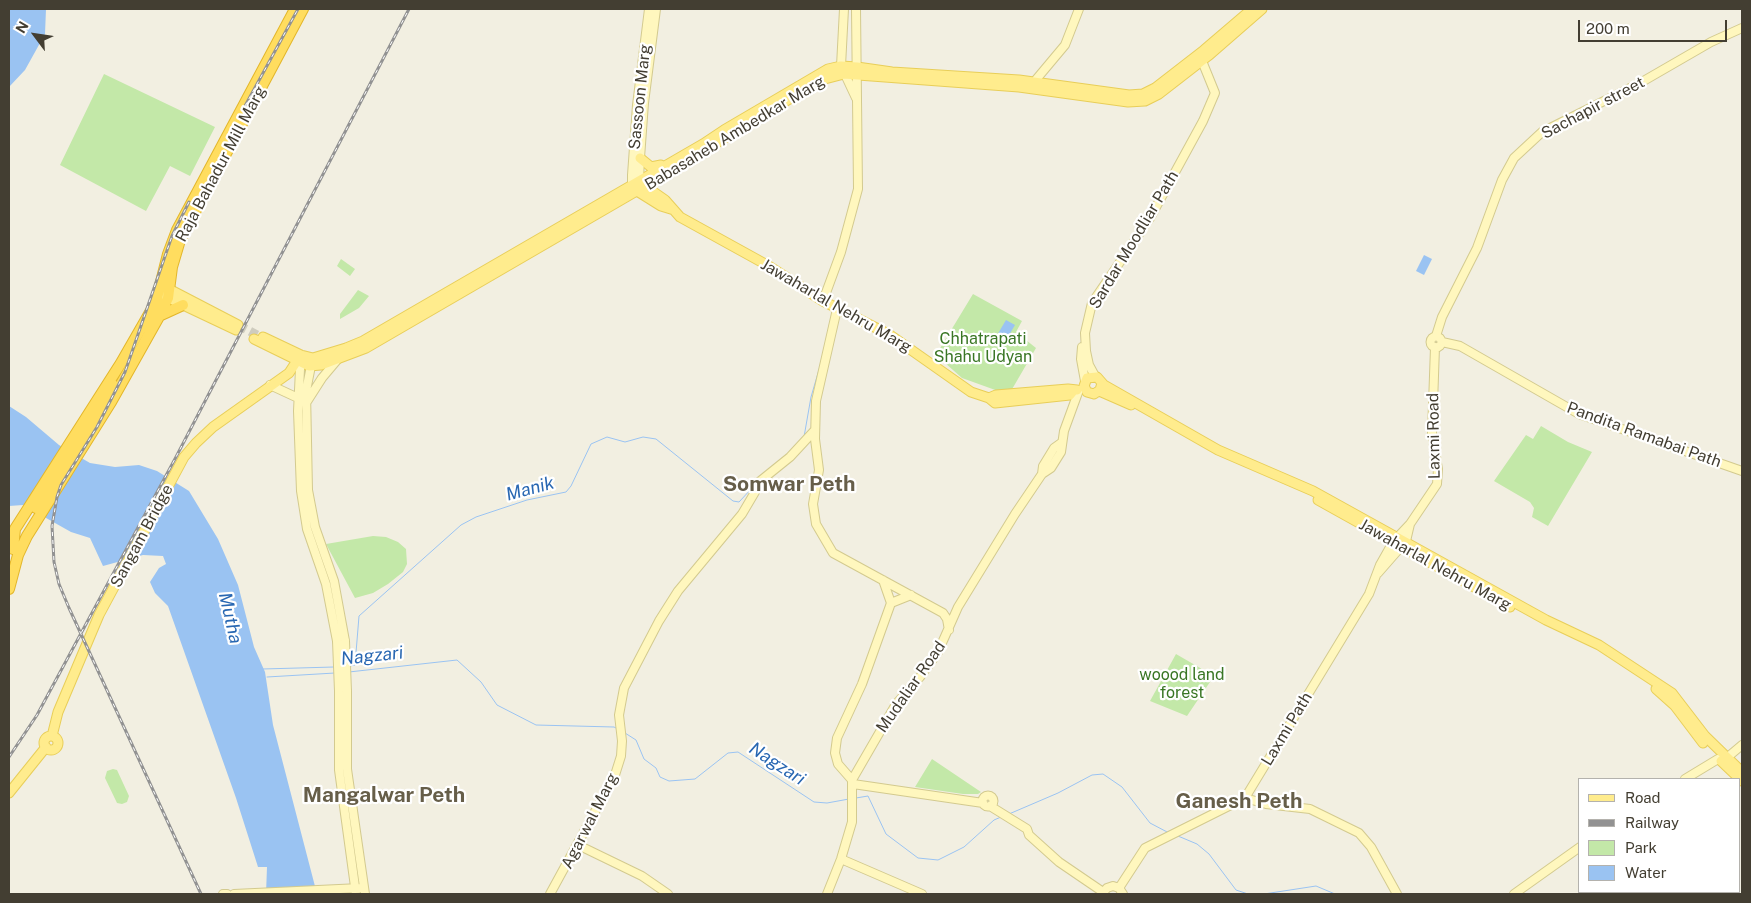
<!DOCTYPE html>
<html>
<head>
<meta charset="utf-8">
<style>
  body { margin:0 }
  #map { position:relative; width:1751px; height:903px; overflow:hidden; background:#f2efe1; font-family:"Public Sans",sans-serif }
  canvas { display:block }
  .frame { position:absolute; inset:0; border:10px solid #433e32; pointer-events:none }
  .legend { position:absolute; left:1578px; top:778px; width:162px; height:115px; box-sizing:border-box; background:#fff; border:1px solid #b4b2ad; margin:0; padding:6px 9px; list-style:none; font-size:15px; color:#433e32 }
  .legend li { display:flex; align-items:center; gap:10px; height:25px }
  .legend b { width:25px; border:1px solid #b4b2ad }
  .north { position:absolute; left:10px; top:10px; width:50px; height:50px; -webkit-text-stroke:4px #fff; paint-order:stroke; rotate:301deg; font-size:14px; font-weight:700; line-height:20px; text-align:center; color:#433e32 }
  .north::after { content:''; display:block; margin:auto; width:18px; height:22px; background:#433e32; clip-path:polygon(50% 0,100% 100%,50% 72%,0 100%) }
  .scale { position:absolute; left:1578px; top:20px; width:149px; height:22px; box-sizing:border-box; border:2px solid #433e32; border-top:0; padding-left:6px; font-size:15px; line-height:18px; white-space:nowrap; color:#433e32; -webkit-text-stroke:4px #fff; paint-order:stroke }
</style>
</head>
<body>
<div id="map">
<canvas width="1751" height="903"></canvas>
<div class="frame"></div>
<ul class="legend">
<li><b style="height:6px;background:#ffec8d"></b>Road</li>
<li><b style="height:6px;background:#929292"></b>Railway</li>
<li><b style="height:14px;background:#c3e8a8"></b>Park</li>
<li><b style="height:14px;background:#9ac3f2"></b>Water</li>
</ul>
<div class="north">N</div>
<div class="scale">200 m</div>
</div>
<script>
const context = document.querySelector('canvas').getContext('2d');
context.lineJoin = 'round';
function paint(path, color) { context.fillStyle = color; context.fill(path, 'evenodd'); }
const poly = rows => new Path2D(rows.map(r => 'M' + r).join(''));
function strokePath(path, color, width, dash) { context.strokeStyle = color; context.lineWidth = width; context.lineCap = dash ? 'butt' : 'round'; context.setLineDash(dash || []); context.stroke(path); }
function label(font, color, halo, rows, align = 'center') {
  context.font = font + ' "Public Sans",sans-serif'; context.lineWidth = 4.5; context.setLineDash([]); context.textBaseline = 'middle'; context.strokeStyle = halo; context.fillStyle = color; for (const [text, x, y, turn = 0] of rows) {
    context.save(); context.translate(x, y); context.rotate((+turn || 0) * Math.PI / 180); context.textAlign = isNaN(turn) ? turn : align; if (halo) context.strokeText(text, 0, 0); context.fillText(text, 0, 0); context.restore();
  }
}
paint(poly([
  [104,74,215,127,190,176,170,166,146,211,60,165],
  [341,259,355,269,350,276,337,266],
  [358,290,369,296,359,308,340,319,340,314],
  [973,294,1022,321,1016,332,1036,348,1011,391,998,391,962,378,936,355],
  [1541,426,1568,442,1592,452,1548,526,1532,517,1534,508,1530,502,1494,481,1526,435,1533,439],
  [373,536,386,537,398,542,406,549,407,564,403,572,388,584,373,593,355,598,326,544],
  [1176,654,1214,676,1187,716,1150,701],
  [932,759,981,792,978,794,963,794,915,787],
  [113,769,117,770,129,796,127,802,122,804,117,803,105,778,107,771]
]), '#c3e8a8');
paint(poly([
  [9,9,46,9,45,34,25,70,9,87],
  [1424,255,1432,259,1424,275,1416,271],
  [1006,320,1015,325,1002,347,993,342],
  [9,406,26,417,59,445,90,463,115,467,139,465,157,471,189,491,218,539,238,585,254,647,265,672,273,725,317,894,266,894,267,867,258,867,236,798,168,606,155,593,150,582,159,568,166,564,163,556,143,555,103,566,90,538,71,532,23,505,9,506]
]), '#9ac3f2');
strokePath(poly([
  [804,437,811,397,823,356],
  [785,456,794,447],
  [350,666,355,665,359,616,461,525,476,517,527,500,566,492,571,486,591,444,607,437,625,442,643,437,656,439,733,501,739,502,753,487],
  [263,669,334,667],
  [349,672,457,660,481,682,497,705,536,725,614,727,618,729],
  [267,677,335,673],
  [625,733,636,740,644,759,656,768,660,777,669,781,695,779,728,753,738,752,814,802,827,803,849,799],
  [856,798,868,796,886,834,918,858,938,860,964,847,994,820,1001,817],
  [1009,814,1058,793,1092,775,1103,774,1122,787,1150,823,1169,833],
  [1178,836,1197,844,1209,854,1236,890,1248,894],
  [1264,894,1316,886,1335,894]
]), '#9ac3f2', 1);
strokePath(poly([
  [238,325,257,335]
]), '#cfccbe', 9, [9, 4.5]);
const secondary = poly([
  [844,9,841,66,856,98],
  [1034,86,1034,82,1065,45,1079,9],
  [643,184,639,180,640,158,644,103,656,9],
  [636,189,632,185,632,175,637,105,649,9],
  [823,301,841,252,858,189,856,9],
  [837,309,816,401,815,439,819,470,813,504,816,524,833,553,943,613,947,619,949,630],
  [1436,336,1442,317,1477,248,1502,180,1514,158,1542,132,1640,83,1711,42,1742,28],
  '1430.5 342a5.5 5.5 0 1 1 11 0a5.5 5.5 0 1 1-11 0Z',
  [1442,342,1460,346,1579,414,1742,471],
  [1082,347,1081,359,1085,381],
  [303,359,300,369,298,411,301,491,307,529,326,584,337,641],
  [312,361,306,391,308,490,315,527,334,581,345,641],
  [1095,376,1089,365,1086,351,1085,333,1092,303,1150,218,1203,121,1215,93,1200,56],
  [270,385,298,398],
  [306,403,322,378,338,359],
  [1042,474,1043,466,1054,448,1061,443],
  [1378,573,1406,541,1410,524,1437,484,1438,469,1432,433,1435,347],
  [891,603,911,595],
  [339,691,339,770,356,894],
  [347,691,347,769,365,894],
  [1723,761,1742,745],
  [1685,779,1718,759],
  [852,780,896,704,920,677,938,652,958,607,1015,514,1042,474,1051,468,1061,452,1064,431,1079,390],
  [852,780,838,764,835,753,837,738,862,684,891,603,883,580],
  [853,784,983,803],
  '982.5 801a5.5 5.5 0 1 1 11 0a5.5 5.5 0 1 1-11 0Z',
  [1245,798,1266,804,1310,809,1359,833,1371,847,1397,894],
  [990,806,1027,829,1029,835,1059,862,1103,892],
  [578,845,642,876,668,894],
  [841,859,922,894],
  [1119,888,1145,848,1245,798,1369,594,1380,565,1393,542,1410,524],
  [223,894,227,894],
  [234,894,360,888],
  [550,894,615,775,621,756,622,741,619,715,624,688,659,621,678,591,742,514,755,492,759,482,790,457,815,430],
  [827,894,841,859,852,822,852,781],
  [1102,894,1107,888,1113,886,1119,888,1123,894],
  [1514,894,1580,847],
  [1654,894,1656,892]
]);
const primary = poly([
  [640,158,651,167,661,165],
  [645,186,665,200,680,217,767,265,823,301,890,335,971,392,989,398,995,403,1070,395,1074,390],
  [637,191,661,206,674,210],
  [163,286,238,325],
  [162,295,236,330],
  [263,337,301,355,313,358,346,348,363,341,703,144,724,130,828,69,841,66,857,67,892,72,1019,80,1129,95,1143,94,1155,88,1204,50,1252,9],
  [254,339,309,366,321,365,366,348,645,186,821,80,844,74,858,75,1019,87,1128,102,1145,101,1159,94,1208,56,1262,9],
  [1102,383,1100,390,1094,394,1087,392,1084,386,1087,378,1097,377,1104,385,1218,450,1313,491,1546,620,1599,645,1672,693,1705,736,1742,772],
  [1099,391,1131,405],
  [989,398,996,395,1068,389,1077,390],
  [1318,500,1510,607],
  [1656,689,1675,706,1703,743],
  [52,736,58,712,99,615,184,457,196,443,213,427,289,373,300,356],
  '44 743a7 7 0 1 1 14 0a7 7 0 1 1-14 0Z',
  [1721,761,1742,781],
  [9,793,46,747]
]);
const highway = poly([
  [159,316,183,305],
  [36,508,112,384],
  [13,549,15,529,121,363,156,302,168,254,177,230,295,9],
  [9,589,18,555,27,536,111,402,161,313,168,298,172,267,180,240,303,9]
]);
strokePath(secondary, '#d3ca8f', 10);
strokePath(primary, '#e8ce59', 11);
strokePath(highway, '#e3b62a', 12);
strokePath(secondary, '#fff7be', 8);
strokePath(primary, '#ffec8d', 9);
strokePath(highway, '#ffdd5f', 10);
const rail = poly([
  [245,106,298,9],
  [189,202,172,236,125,372,97,427,61,485,57,497,52,526,54,562,59,584,69,608,201,894],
  [9,757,37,715,176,457,409,9]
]);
strokePath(rail, '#929292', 3);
strokePath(rail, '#fff', 1, [4]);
const secondaryBridge = poly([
  [337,641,339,691],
  [345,641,347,691]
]);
strokePath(secondaryBridge, '#d3ca8f', 10, []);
strokePath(secondaryBridge, '#fff7be', 8);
label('16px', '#433e32', '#fff', [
  ["Sassoon Marg",640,97,-84],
  ["Sachapir street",1593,108,-28],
  ["Babasaheb Ambedkar Marg",735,133,-31],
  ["Raja Bahadur Mill Marg",221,164,-62],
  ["Sardar Moodliar Path",1134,240,-59],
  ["Jawaharlal Nehru Marg",836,306,30],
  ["Pandita Ramabai Path",1644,435,20],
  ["Laxmi Road",1434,436,-91],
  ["Sangam Bridge",142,536,-62],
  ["Jawaharlal Nehru Marg",1435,565,29],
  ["Mudaliar Road",911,687,-55],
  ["Laxmi Path",1287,729,-59],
  ["Agarwal Marg",590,821,-63]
]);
label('16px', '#397624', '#fff', [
  ["Chhatrapati",983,339],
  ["Shahu Udyan",983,357],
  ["woood land",1182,675],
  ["forest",1182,693]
]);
label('italic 18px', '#2867b2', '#fff', [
  ["Manik",530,489,-15],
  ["Mutha",230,618,77],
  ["Nagzari",372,656,-6],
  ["Nagzari",777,764,33]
]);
label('bold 21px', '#665e49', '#fff', [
  ["Somwar Peth",789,485],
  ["Mangalwar Peth",384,796],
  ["Ganesh Peth",1239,802]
]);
</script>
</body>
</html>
